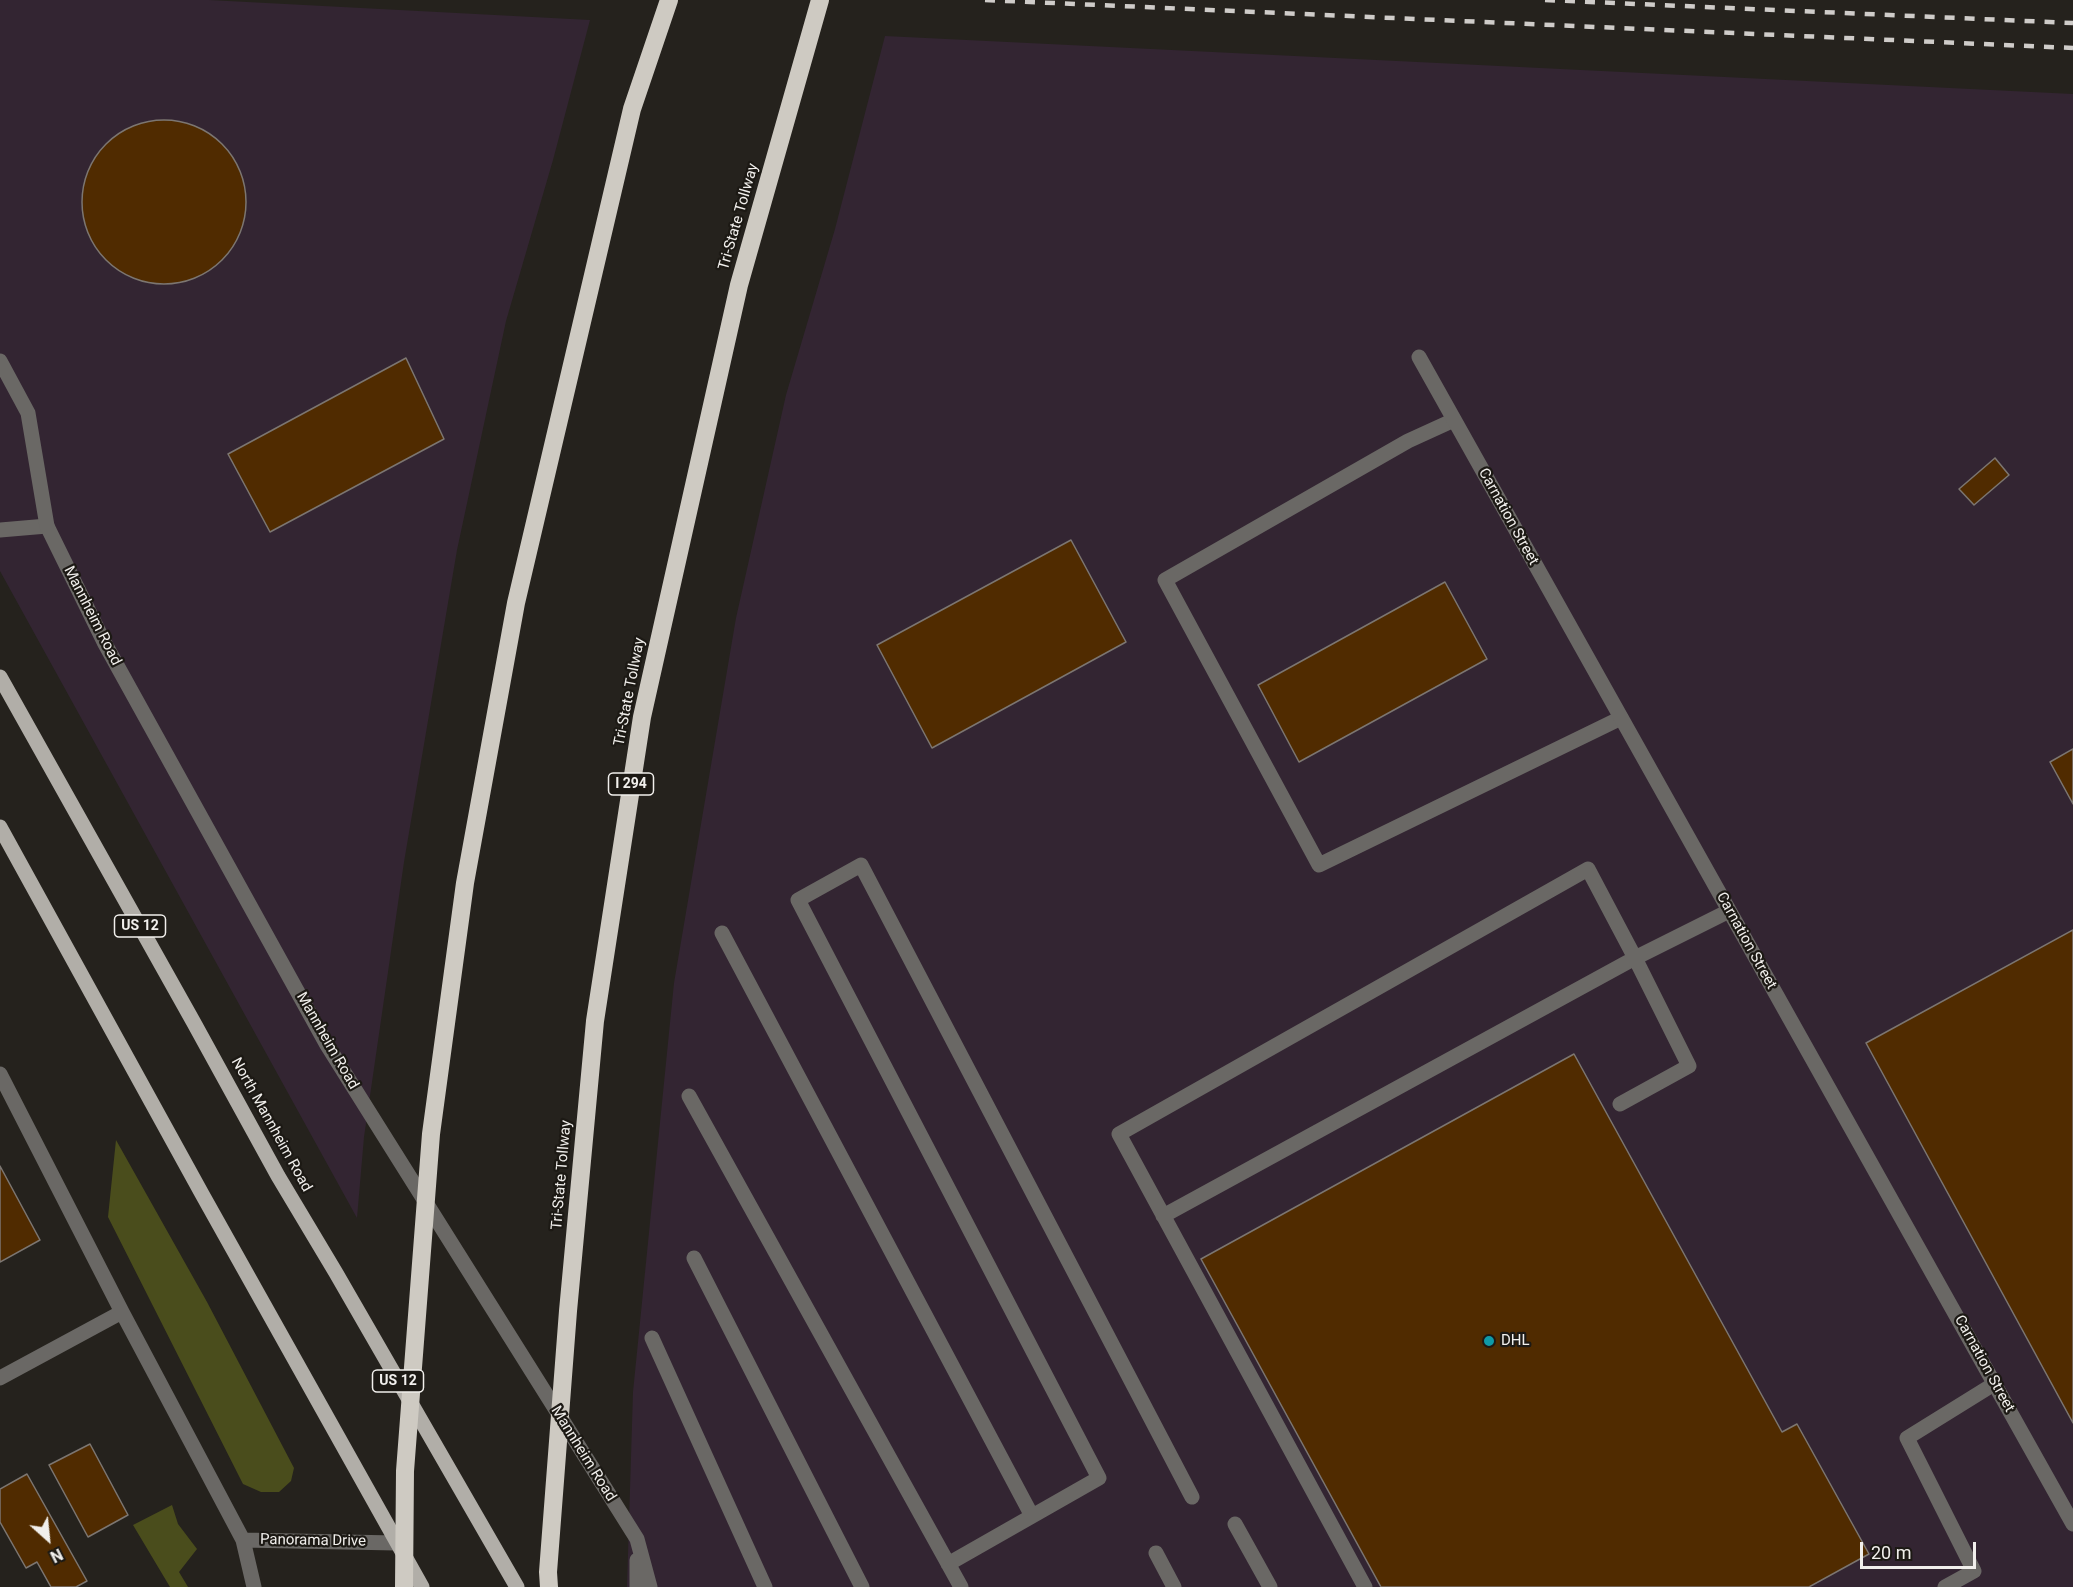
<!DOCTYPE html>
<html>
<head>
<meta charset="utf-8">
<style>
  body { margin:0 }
  #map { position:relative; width:2073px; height:1587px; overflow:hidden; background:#25221d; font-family:Roboto,sans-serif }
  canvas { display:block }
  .north { position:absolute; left:18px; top:1509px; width:60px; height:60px; -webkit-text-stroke:4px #1c1914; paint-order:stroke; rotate:153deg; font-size:16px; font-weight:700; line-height:24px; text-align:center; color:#f1efec }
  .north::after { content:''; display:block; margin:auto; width:21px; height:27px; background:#f1efec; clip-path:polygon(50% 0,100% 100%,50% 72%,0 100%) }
  .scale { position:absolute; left:1860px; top:1542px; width:116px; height:27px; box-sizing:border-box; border:3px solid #f1efec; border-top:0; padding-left:8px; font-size:18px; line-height:21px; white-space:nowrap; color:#f1efec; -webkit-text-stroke:4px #1c1914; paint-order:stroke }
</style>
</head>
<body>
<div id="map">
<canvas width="2073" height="1587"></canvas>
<div class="north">N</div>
<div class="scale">20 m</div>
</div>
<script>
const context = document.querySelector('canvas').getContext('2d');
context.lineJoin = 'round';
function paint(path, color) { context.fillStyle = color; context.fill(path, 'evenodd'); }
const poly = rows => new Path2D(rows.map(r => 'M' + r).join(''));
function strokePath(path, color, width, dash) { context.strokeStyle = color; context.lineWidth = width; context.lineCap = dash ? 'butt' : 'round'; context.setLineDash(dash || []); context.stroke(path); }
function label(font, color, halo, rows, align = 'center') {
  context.font = font + ' Roboto,sans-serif'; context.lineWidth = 4.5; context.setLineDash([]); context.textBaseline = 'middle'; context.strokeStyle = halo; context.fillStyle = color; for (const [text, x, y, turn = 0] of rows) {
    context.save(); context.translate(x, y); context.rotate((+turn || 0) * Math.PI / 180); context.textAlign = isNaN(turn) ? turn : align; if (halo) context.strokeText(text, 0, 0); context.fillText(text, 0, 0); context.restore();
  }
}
paint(poly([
  [0,0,209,0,590,20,553,160,506,321,457,550,404,862,364,1137,357,1218,0,571],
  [885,36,2073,94,2073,1587,627,1587,633,1392,674,983,736,618,786,395,835,229]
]), '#332532');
paint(poly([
  [116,1140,207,1302,294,1468,291,1481,279,1492,261,1492,243,1484,108,1217],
  [172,1505,178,1524,197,1549,179,1572,188,1587,170,1587,133,1525]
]), '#4a4d1c');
const building = poly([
  '82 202a82 82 0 1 1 164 0a82 82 0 1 1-164 0Z',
  [406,358,444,439,270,532,228,454,406,358],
  [1995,458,2009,475,1974,505,1959,489,1995,458],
  [1071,540,1126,642,932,748,877,645,1071,540],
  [1445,582,1487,659,1299,762,1258,685,1445,582],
  [2073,749,2073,804,2050,762,2073,749],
  [2073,930,2073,1423,1866,1043,2073,930],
  [1574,1054,1782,1432,1797,1424,1869,1554,1809,1587,1381,1587,1201,1259,1574,1054],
  [0,1166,40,1240,0,1262,0,1166],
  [90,1444,128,1515,88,1537,49,1465,90,1444],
  [27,1474,87,1581,76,1587,51,1587,37,1562,26,1568,0,1522,0,1489,27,1474]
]);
paint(building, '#502b00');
strokePath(building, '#7c7671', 1.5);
strokePath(poly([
  [1454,420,1408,441,1165,580,1319,865,1621,718],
  [722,933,1032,1516],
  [689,1096,961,1587],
  [1163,1216,1635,958,1689,1066,1620,1104],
  [694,1258,862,1587],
  [652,1338,765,1587],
  [1235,1524,1270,1587],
  [1156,1553,1174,1587],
  [948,1564,1099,1478,798,900,861,865,1192,1497],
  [1365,1587,1119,1134,1588,869,1635,958,1729,911],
  [1945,1587,1974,1571,1907,1438,1994,1384]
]), '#6a6865', 15);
strokePath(poly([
  [1419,357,2073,1524],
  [0,530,47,526],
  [0,1074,122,1312,243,1540],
  [0,1378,122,1312],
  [254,1587,243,1540,396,1543]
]), '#6a6865', 15);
strokePath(poly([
  [0,361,28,413,47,526,104,642,327,1045,637,1539,650,1587],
  [637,1560,637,1587]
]), '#6a6865', 15);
strokePath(poly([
  [0,677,194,1023,278,1176,336,1273,517,1587],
  [0,827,202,1194,422,1587]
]), '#b1aea8', 15);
strokePath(poly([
  [404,1587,405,1471,431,1134,465,883,516,603,632,109,669,0],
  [549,1587,548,1572,568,1311,595,1021,642,717,739,285,820,0]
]), '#cecac2', 18);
strokePath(poly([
  [985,0,2073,48],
  [1545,0,2073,23]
]), '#cfccc9', 4.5, [10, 10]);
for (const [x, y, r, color] of [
  [1489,1341,6,"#0f9aa8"]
]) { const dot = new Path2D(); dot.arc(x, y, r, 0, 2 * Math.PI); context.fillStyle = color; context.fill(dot); strokePath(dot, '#1c1914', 2); }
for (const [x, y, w] of [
  [631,784,45],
  [140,926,51],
  [398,1381,51]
]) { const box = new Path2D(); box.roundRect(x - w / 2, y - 11, w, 22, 4.5); context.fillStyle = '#1c1914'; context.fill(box); strokePath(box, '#f1efec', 1.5); }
label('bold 14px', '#f1efec', null, [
  ["I 294",631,784],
  ["US 12",140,926],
  ["US 12",398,1381]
]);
label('15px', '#f1efec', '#1c1914', [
  ["Tri-State Tollway",739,217,-74],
  ["Carnation Street",1508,517,61],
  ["Mannheim Road",92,616,63],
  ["Tri-State Tollway",630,692,-79],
  ["Carnation Street",1746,941,61],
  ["Mannheim Road",327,1041,60],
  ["North Mannheim Road",271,1125,61],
  ["Tri-State Tollway",562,1175,-85],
  ["Carnation Street",1984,1364,61],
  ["Mannheim Road",583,1454,58],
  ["Panorama Drive",313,1541,1]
]);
label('15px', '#f1efec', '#1c1914', [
  ["DHL",1501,1341]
], 'left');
</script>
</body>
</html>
